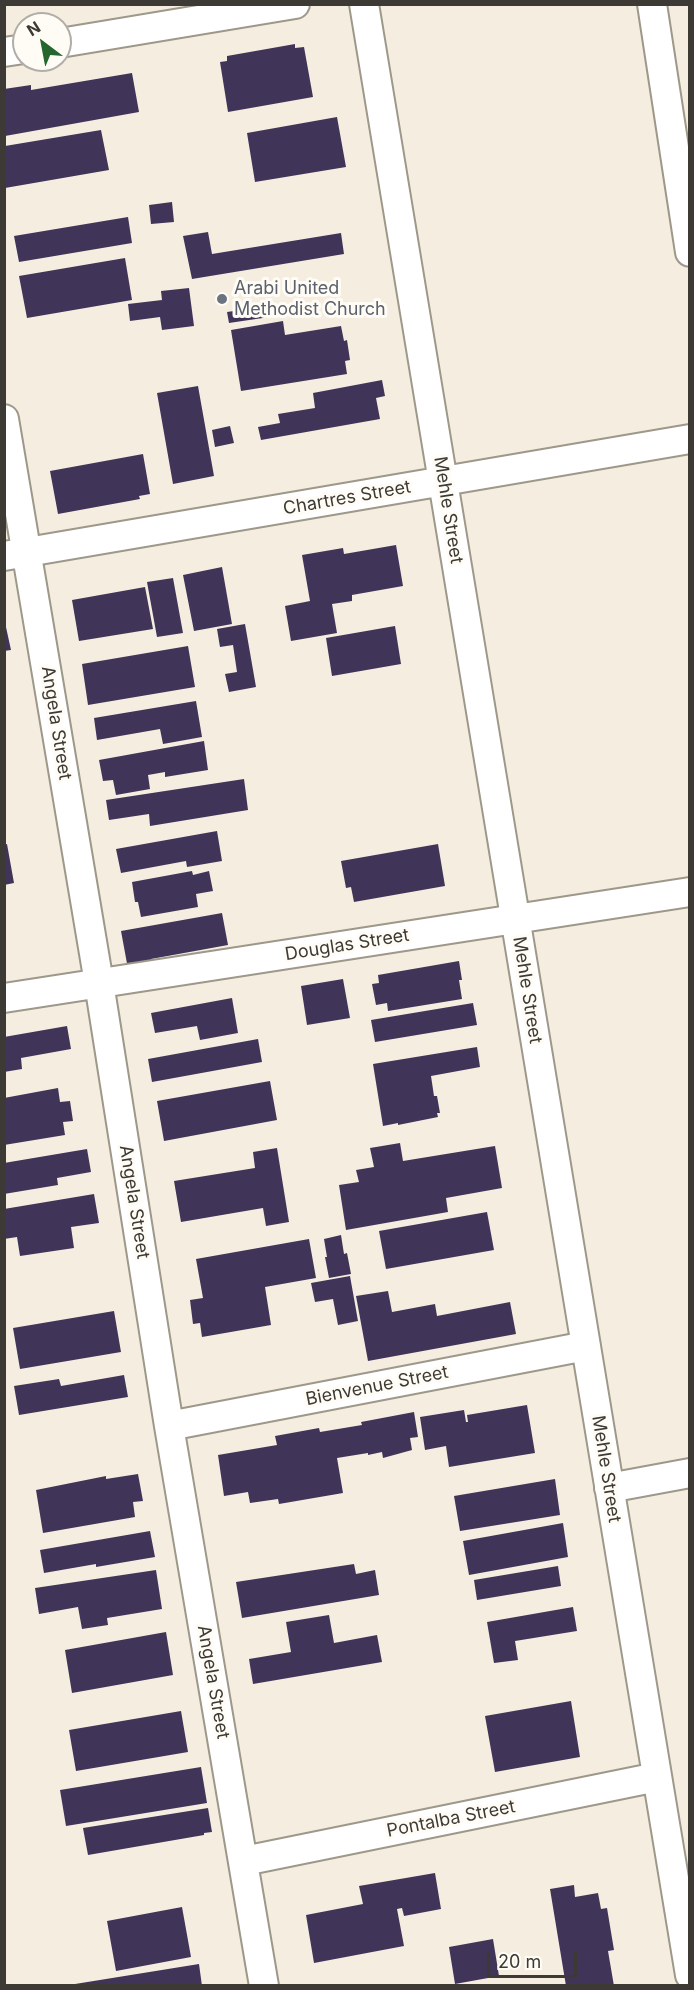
<!DOCTYPE html>
<html>
<head>
<meta charset="utf-8">
<style>
  body { margin:0 }
  #map { position:relative; width:694px; height:1990px; overflow:hidden; background:#f5eee0; font-family:Inter,sans-serif }
  canvas { display:block }
  .frame { position:absolute; inset:0; border:6px solid #3d3a35; pointer-events:none }
  .north { position:absolute; left:12px; top:12px; width:60px; height:60px; box-sizing:border-box; background:#fffcf6; border:2px solid #b1aea9; border-radius:50%; rotate:328deg; font-size:16px; font-weight:700; line-height:24px; text-align:center; color:#3d3a35 }
  .north::after { content:''; display:block; margin:auto; width:21px; height:27px; background:#25652e; clip-path:polygon(50% 0,100% 100%,50% 72%,0 100%) }
  .scale { position:absolute; left:487px; top:1951px; width:90px; height:27px; box-sizing:border-box; border:3px solid #3d3a35; border-top:0; padding-left:8px; font-size:18px; line-height:21px; white-space:nowrap; color:#3d3a35; -webkit-text-stroke:4px #fffcf6; paint-order:stroke }
</style>
</head>
<body>
<div id="map">
<canvas width="694" height="1990"></canvas>
<div class="frame"></div>
<div class="north">N</div>
<div class="scale">20 m</div>
</div>
<script>
const context = document.querySelector('canvas').getContext('2d');
context.lineJoin = 'round';
function paint(path, color) { context.fillStyle = color; context.fill(path, 'evenodd'); }
const poly = rows => new Path2D(rows.map(r => 'M' + r).join(''));
function strokePath(path, color, width, dash) { context.strokeStyle = color; context.lineWidth = width; context.lineCap = dash ? 'butt' : 'round'; context.setLineDash(dash || []); context.stroke(path); }
function label(font, color, halo, rows, align = 'center') {
  context.font = font + ' Inter,sans-serif'; context.lineWidth = 6; context.setLineDash([]); context.textBaseline = 'middle'; context.strokeStyle = halo; context.fillStyle = color; for (const [text, x, y, turn = 0] of rows) {
    context.save(); context.translate(x, y); context.rotate((+turn || 0) * Math.PI / 180); context.textAlign = isNaN(turn) ? turn : align; if (halo) context.strokeText(text, 0, 0); context.fillText(text, 0, 0); context.restore();
  }
}
paint(poly([
  [295,44,295,48,304,47,313,97,228,112,220,62,227,61,227,56],
  [132,73,139,112,5,136,4,89,31,85,31,90],
  [337,117,346,167,255,182,247,133],
  [101,130,109,170,5,188,5,146],
  [172,202,174,222,151,224,149,205],
  [128,217,132,243,19,262,14,236],
  [208,232,212,254,341,233,344,254,192,279,183,236],
  [125,258,132,300,27,318,19,276],
  [189,288,194,326,162,330,160,317,130,321,128,304,162,300,161,291],
  [282,304,283,315,229,323,227,312],
  [283,321,285,335,341,326,344,341,347,340,350,360,345,361,347,374,241,391,231,330],
  [382,380,385,396,376,398,380,419,261,440,258,427,280,423,278,414,315,408,313,393],
  [198,386,214,476,173,484,157,393],
  [230,426,234,443,215,447,212,430],
  [143,454,150,494,139,496,140,499,58,514,50,471],
  [396,545,403,586,352,595,352,601,332,604,337,633,291,641,285,606,310,601,302,555,343,548,344,554],
  [222,567,232,624,194,631,183,575],
  [173,578,183,633,157,637,147,582],
  [145,587,153,629,79,641,72,600],
  [4,618,11,650,4,651],
  [245,624,256,687,229,692,225,674,237,672,233,645,220,647,217,629],
  [395,626,401,664,332,676,326,638],
  [188,646,195,687,88,705,82,664],
  [196,701,202,737,163,744,160,729,97,740,94,718],
  [204,741,208,770,165,777,165,772,148,775,150,789,116,795,113,780,103,781,99,760],
  [244,779,248,810,150,826,149,814,109,820,106,800],
  [217,831,222,861,187,867,186,861,121,873,116,849],
  [7,844,14,883,4,885,4,845],
  [438,844,445,886,354,902,351,887,346,888,341,861],
  [192,871,193,875,209,871,213,891,196,894,198,907,141,917,138,902,135,902,132,882],
  [222,913,228,945,151,959,152,964,128,969,121,931],
  [459,961,462,980,459,980,462,999,388,1011,387,1003,376,1005,372,984,379,983,378,975],
  [343,979,350,1018,307,1025,301,986],
  [232,998,238,1033,200,1040,197,1026,155,1033,151,1013],
  [473,1003,477,1025,375,1042,371,1020],
  [67,1026,71,1049,21,1058,22,1069,4,1072,4,1037],
  [258,1039,262,1062,152,1082,148,1059],
  [477,1047,480,1067,431,1076,434,1096,437,1096,440,1113,437,1113,438,1117,398,1125,398,1123,383,1126,373,1064],
  [270,1081,277,1120,164,1141,157,1101],
  [58,1088,60,1102,70,1101,73,1121,63,1122,65,1135,4,1145,4,1098],
  [400,1143,403,1161,495,1146,502,1188,446,1198,448,1212,346,1230,339,1185,359,1182,356,1170,374,1167,370,1148],
  [277,1148,289,1222,266,1226,263,1208,181,1222,174,1181,255,1168,253,1152],
  [87,1149,91,1172,57,1178,58,1185,4,1194,4,1163],
  [94,1194,99,1223,71,1227,74,1248,20,1256,17,1237,4,1239,4,1209],
  [487,1212,494,1250,386,1269,379,1231],
  [341,1235,344,1254,347,1253,351,1274,329,1278,325,1257,327,1257,324,1239],
  [309,1239,316,1278,265,1287,271,1325,202,1337,200,1323,193,1324,190,1300,203,1298,196,1259],
  [350,1276,358,1321,338,1325,333,1299,315,1302,311,1283],
  [388,1291,392,1312,435,1304,437,1316,510,1302,516,1334,368,1361,356,1296],
  [114,1311,121,1352,20,1369,13,1328],
  [124,1375,128,1397,19,1415,14,1386,59,1379,61,1386],
  [527,1405,535,1453,449,1467,446,1446,425,1450,420,1417,464,1410,466,1422,468,1422,467,1415],
  [414,1412,418,1437,410,1438,412,1450,383,1458,382,1452,368,1455,368,1453,337,1458,343,1493,279,1504,278,1499,250,1503,248,1492,224,1496,218,1455,277,1445,275,1436,319,1428,320,1432,362,1425,361,1422],
  [138,1474,143,1501,133,1502,135,1517,43,1533,36,1490,106,1476,106,1479],
  [555,1479,560,1515,460,1531,454,1496],
  [563,1523,568,1557,469,1575,463,1541],
  [150,1531,155,1557,96,1567,96,1564,44,1573,40,1550],
  [354,1564,356,1574,375,1570,379,1595,242,1618,236,1582],
  [558,1566,561,1586,477,1600,474,1580],
  [156,1570,162,1609,107,1618,108,1625,82,1629,78,1607,39,1614,35,1588],
  [573,1607,577,1631,515,1641,518,1660,494,1663,487,1622],
  [329,1615,334,1643,377,1635,382,1662,253,1684,249,1659,291,1652,286,1622],
  [166,1632,173,1675,72,1693,65,1650],
  [571,1701,580,1757,495,1772,485,1716],
  [181,1711,188,1752,76,1771,69,1730],
  [201,1767,207,1803,66,1826,60,1790],
  [208,1808,212,1832,204,1833,204,1835,88,1855,83,1828],
  [435,1873,441,1909,404,1916,402,1908,397,1909,404,1946,314,1963,306,1915,363,1904,359,1886],
  [574,1885,575,1897,598,1893,601,1909,607,1908,614,1950,608,1951,614,1986,566,1986,550,1889],
  [182,1907,191,1957,116,1971,107,1921],
  [493,1939,499,1976,455,1984,449,1947],
  [199,1964,202,1986,76,1986,75,1984]
]), '#403558');
const minor = poly([
  [364,4,690,1975],
  [652,4,690,252],
  [60,43,295,4],
  [4,52,24,49],
  [4,419,99,983,169,1426,264,1986],
  [4,556,690,439],
  [4,998,690,892],
  [169,1426,586,1346],
  [609,1488,690,1473],
  [244,1861,657,1777]
]);
strokePath(minor, '#9e988b', 32);
strokePath(minor, '#fff', 28);
for (const [x, y, r, color] of [
  [222,299,6,"#6b7280"]
]) { const dot = new Path2D(); dot.arc(x, y, r, 0, 2 * Math.PI); context.fillStyle = color; context.fill(dot); strokePath(dot, '#fffcf6', 2); }
label('18px', '#5b616d', '#fffcf6', [
  ["Arabi United",234,289],
  ["Methodist Church",234,310]
], 'left');
label('18px', '#3d3a35', '#fffcf6', [
  ["Chartres Street",347,498,-10],
  ["Mehle Street",448,510,81],
  ["Angela Street",56,723,81],
  ["Douglas Street",347,945,-9],
  ["Mehle Street",527,990,81],
  ["Angela Street",134,1202,81],
  ["Bienvenue Street",377,1386,-11],
  ["Mehle Street",606,1469,81],
  ["Angela Street",213,1682,80],
  ["Pontalba Street",451,1819,-11]
]);
</script>
</body>
</html>
